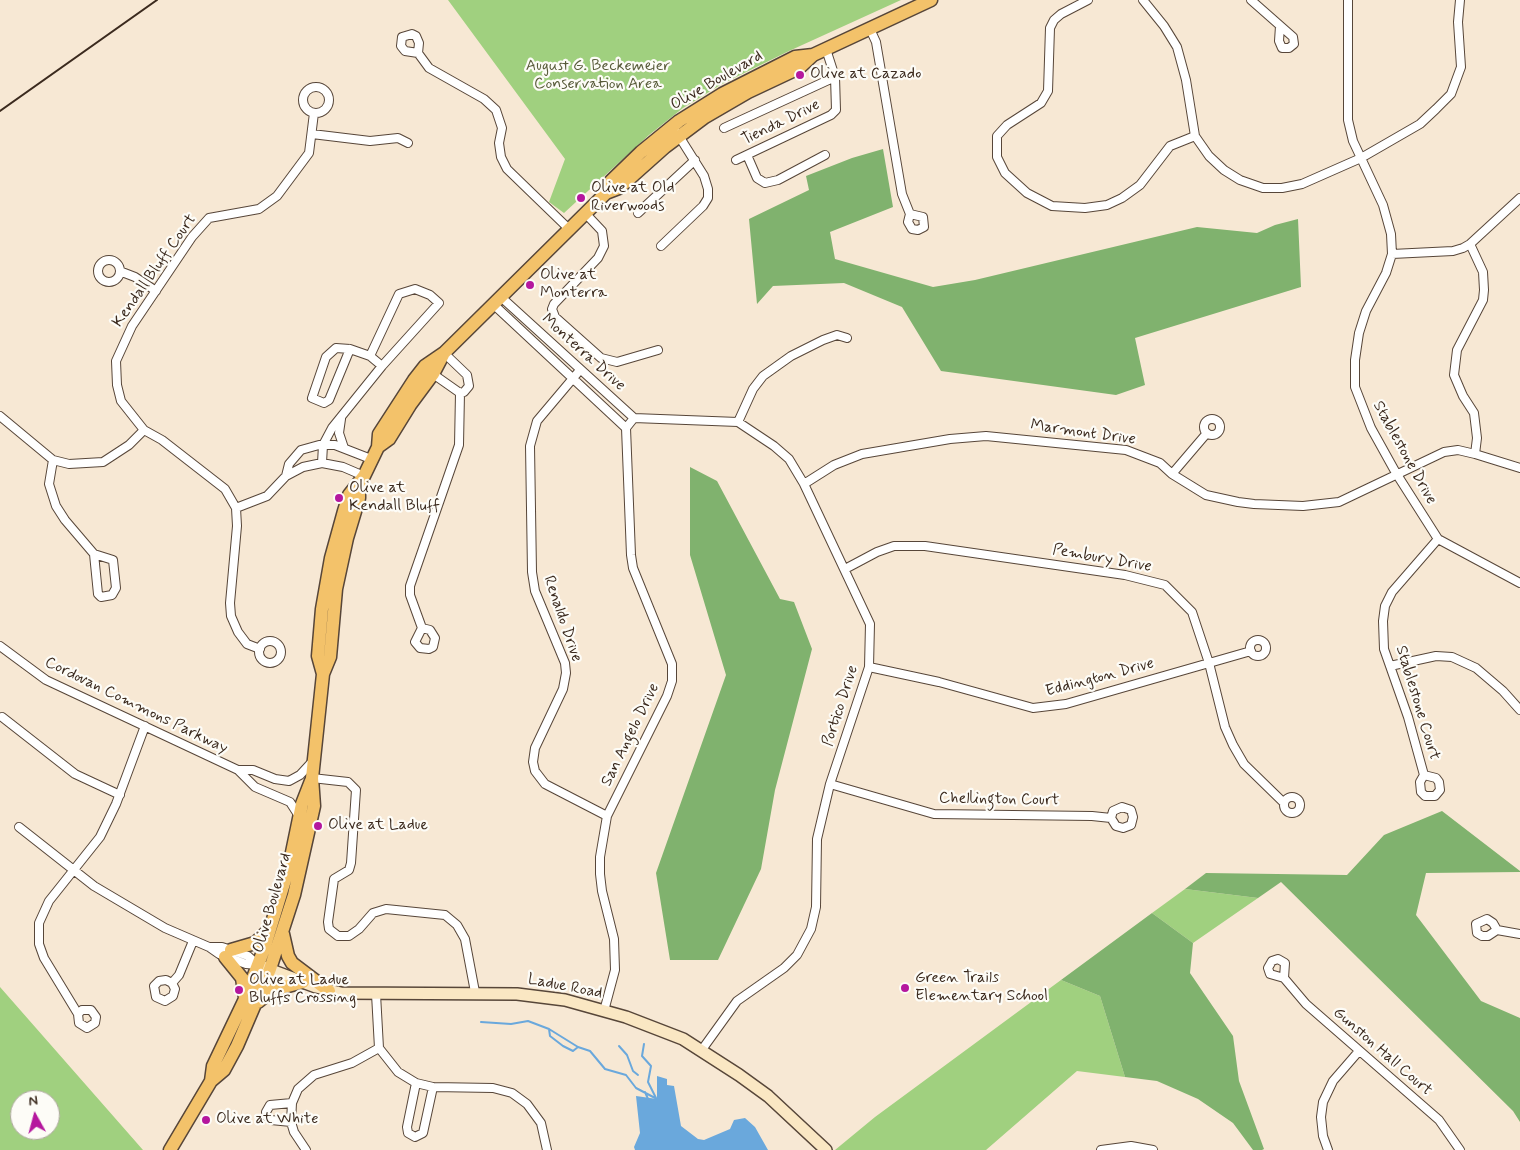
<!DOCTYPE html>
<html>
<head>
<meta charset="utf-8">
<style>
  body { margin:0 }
  #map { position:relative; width:1520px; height:1150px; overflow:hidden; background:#f7e8d4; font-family:Mynerve,sans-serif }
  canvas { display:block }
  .north { position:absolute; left:10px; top:1090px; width:50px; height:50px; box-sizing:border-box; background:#fdfcf7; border:1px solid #afa8a0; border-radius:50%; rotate:353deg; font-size:14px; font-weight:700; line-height:20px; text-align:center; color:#3b2a1e }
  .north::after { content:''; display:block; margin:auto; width:18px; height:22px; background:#b5179e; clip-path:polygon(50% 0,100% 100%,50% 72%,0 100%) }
</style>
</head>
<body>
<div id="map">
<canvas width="1520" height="1150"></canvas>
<div class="north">N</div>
</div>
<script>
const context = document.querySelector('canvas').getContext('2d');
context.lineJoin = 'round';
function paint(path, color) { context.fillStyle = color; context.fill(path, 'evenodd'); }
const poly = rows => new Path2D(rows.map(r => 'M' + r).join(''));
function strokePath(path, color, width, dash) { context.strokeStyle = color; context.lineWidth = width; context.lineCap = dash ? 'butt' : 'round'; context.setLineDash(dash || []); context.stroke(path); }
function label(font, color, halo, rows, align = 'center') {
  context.font = font + ' Mynerve,sans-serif'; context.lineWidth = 4.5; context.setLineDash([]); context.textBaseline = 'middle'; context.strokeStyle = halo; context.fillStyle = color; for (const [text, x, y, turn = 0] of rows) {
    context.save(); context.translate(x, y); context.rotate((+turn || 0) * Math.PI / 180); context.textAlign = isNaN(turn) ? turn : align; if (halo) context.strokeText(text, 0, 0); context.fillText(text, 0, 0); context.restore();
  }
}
paint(poly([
  [448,0,901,0,789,51,722,84,683,108,649,135,564,213,549,202,565,159],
  [1185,889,1258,898,1193,943,1152,913],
  [1061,980,1100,996,1125,1077,1077,1071,986,1150,835,1150,875,1117],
  [0,987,143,1150,0,1150],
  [20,1100,50,1100,50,1130,20,1130]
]), '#a0d07f');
paint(poly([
  [883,149,893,207,830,232,835,259,933,287,975,280,1197,227,1257,233,1275,225,1298,219,1301,287,1135,338,1145,385,1116,395,941,371,902,307,844,283,773,286,757,304,749,219,809,190,806,176,852,158],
  [690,467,717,481,780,599,794,602,812,649,775,790,761,869,718,960,670,960,656,873,726,675,690,555],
  [1442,811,1520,871,1520,872,1426,873,1416,915,1481,1001,1520,1018,1520,1122,1513,1111,1281,882,1258,898,1185,889,1206,873,1347,875,1384,835],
  [1152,913,1193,943,1190,973,1233,1036,1239,1081,1264,1149,1262,1150,1253,1150,1233,1123,1198,1099,1157,1081,1125,1077,1100,996,1061,980]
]), '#80b26e');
paint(poly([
  [657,1076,667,1079,667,1085,674,1086,681,1126,698,1139,704,1140,730,1129,734,1120,745,1118,755,1127,768,1150,635,1150,634,1147,640,1133,636,1096,657,1099]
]), '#6aa8dc');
strokePath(poly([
  [481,1022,511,1024,528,1021,549,1029,550,1036,563,1046,573,1051,578,1047,590,1051,605,1069,626,1075,636,1088,657,1099],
  [549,1029,578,1047],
  [644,1044,642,1056,651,1066,648,1082,656,1098],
  [619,1046,627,1055,633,1071,638,1075],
  [645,1092,648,1099]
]), '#6aa8dc', 2);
const minor = poly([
  [1088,0,1061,14,1054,20,1050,28,1048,91,1041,103,1007,125,997,136,997,157,1005,173,1027,193,1052,206,1085,208,1107,205,1122,198,1140,185,1170,146,1195,136],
  [1143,0,1164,26,1177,47,1186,80,1195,136,1209,156,1224,170,1240,180,1263,188,1282,188,1302,184,1361,158,1420,124,1436,109,1451,94,1461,67,1458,22,1460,0],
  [1251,0,1293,37,1294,44,1289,48,1282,48,1279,41,1280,26],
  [1348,0,1348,120,1353,141,1383,205,1391,234,1392,254,1386,273,1366,311,1359,333,1355,360,1355,387,1371,428,1396,473,1438,539,1520,583],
  [870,29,876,42,902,194,910,214,923,217,924,227,918,230,912,229,908,222,910,214],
  [418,53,405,51,401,46,402,37,412,34,416,36,419,43,418,53,429,68,484,99,496,110,502,128,499,143,501,157,507,169,569,229],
  '303 100a13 13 0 1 1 26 0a13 13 0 1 1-26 0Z',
  [724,128,835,77],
  [312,134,370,141,398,138,408,143],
  [747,155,757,178,765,183,778,180,825,155],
  [736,160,831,115,836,110,835,77,826,49],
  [585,213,602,231,604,246,598,258,554,304,552,309,555,317,601,358,617,362,658,350],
  [638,213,695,160],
  [1470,244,1483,272,1484,290,1483,300,1457,350,1454,375,1463,396,1474,413,1477,438,1475,454],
  [661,246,703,206,708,198,708,189,704,176,677,133],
  [1392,254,1453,251,1463,248,1470,244,1520,198],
  '98 271a11 11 0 1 1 22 0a11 11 0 1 1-22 0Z',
  [122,272,135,277,156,291],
  [501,297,634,418,738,422,774,446,789,459,804,484,870,624,869,667,830,784,817,839,816,907,811,929,797,955,784,968,737,1001,701,1051],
  [493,304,626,428],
  [350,349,329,400,324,403,312,398,326,357,336,348,350,349,370,356,382,366],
  [580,370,537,421,530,446,532,572,535,591,565,663,566,673,563,689,535,748,533,762,535,771,545,784,607,816],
  [433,374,460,393,464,392,469,386,467,375,444,353],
  [0,416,53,460,69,464,103,462,129,445,144,430],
  [341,419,339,433,344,448],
  '1204 427a8 8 0 1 1 16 0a8 8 0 1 1-16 0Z',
  [738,422,753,389,763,376,791,356,823,340,837,335,847,338],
  [53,460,49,484,56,506,65,520,94,554,98,594,101,597,112,595,116,588,113,560,94,554],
  [322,463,323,445,332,428,382,366,439,303,430,295,415,289,399,294,370,356],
  [1172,474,1207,433],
  [364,476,343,467,322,463,303,467,286,476,289,464,301,450,319,445,335,445,371,459],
  [804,484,834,465,862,454,950,439,986,436,1126,450,1160,463,1172,474,1206,495,1238,502,1254,504,1303,506,1339,502,1444,452,1458,450,1475,454,1520,468],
  [236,508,267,496,286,476],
  [845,569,877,552,894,546,925,546,1125,575,1165,585,1192,612,1209,663,1225,727,1233,745,1244,764,1284,803],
  [422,628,430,630,435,638,433,647,429,649,420,648,415,642,422,628,410,595,410,586,459,445,460,393],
  '1250 648a8 8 0 1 1 16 0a8 8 0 1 1-16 0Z',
  '259 652a11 11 0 1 1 22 0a11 11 0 1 1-22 0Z',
  [0,646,46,680,238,770,253,770,275,779,289,781,300,775,312,762],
  [260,649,247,644,238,632,231,616,230,603,237,526,236,508,225,489,162,440,144,430,121,401,117,385,116,361,132,326,192,237,209,218,259,209,277,196,309,153,314,113],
  [1390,666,1436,656,1452,657,1476,668,1503,691,1520,710],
  [869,667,939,682,1033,708,1066,704,1251,651],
  [2,717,75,774,120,795],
  [238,770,255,787,290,802,299,816],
  [1424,775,1420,782,1421,792,1425,796,1435,796,1440,790,1439,782,1436,778,1424,775,1408,717,1384,649,1383,621,1385,606,1392,592,1438,539],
  [312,778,348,782,356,790,351,863,349,870,334,879,328,922,329,929,338,936,349,936,359,929,373,913,386,909,445,915,457,925,465,939,475,992],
  [830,784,934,814,1092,816,1111,818,1113,811,1122,807,1131,810,1133,817,1131,825,1123,828,1116,826,1111,818],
  '1284 805a8 8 0 1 1 16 0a8 8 0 1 1-16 0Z',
  [19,827,94,886,165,928,209,947,219,954,246,964,258,965,248,956,231,950,222,947,209,947],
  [1497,930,1493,923,1487,919,1476,924,1477,933,1482,936,1488,936,1497,930,1520,934],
  [1284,978,1285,963,1278,959,1272,961,1268,968,1270,974,1284,978,1306,1004,1439,1120,1460,1150],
  [172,983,166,980,159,981,154,986,156,997,165,1001,173,996,175,989,172,983,179,975,193,941],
  [376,994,379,1048,398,1072,416,1083,433,1087,493,1088,512,1093,527,1104,541,1123,547,1150],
  [604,1011,615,970,614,939,602,891,600,874,600,857,607,816,667,696,672,681,672,664,633,568,631,555,626,428,634,418],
  [78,1014,82,1010,91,1010,96,1017,95,1023,87,1028,79,1023,78,1014,44,958,39,944,39,923,49,901,100,837,116,804,145,726],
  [416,1083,407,1127,408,1133,415,1137,423,1133,433,1087],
  [291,1122,271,1120,267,1117,266,1112,270,1105,292,1103],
  [306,1150,294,1132,291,1122,292,1103,298,1089,314,1075,352,1063,379,1048],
  [1101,1150,1131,1146,1153,1150],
  [1328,1150,1323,1136,1321,1117,1323,1102,1333,1081,1359,1051]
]);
const secondary = poly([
  [263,967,316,987,341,993,517,994,565,1000,626,1017,683,1039,739,1075,768,1096,826,1150]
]);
const primary = poly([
  [606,193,611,181,641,152,679,121,722,94,795,57,813,55,931,0],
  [378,447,389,439,410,405,433,374,443,355],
  [323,674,318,656,322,609,331,558,344,511,349,495,364,476,378,447,379,434,414,380,425,366,444,353,606,193,619,188,665,147,705,117,748,92,799,68,813,55],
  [283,934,288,956,292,963,329,991],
  [231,950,255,943,270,929],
  [225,957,242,978,245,998],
  [258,1002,273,990,303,982],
  [211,1081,213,1066,245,999,264,949,289,867,302,804,311,781],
  [170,1150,211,1081,224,1070,237,1046,270,969,294,895,314,806,312,778,323,674,330,657,336,589,347,538,359,498,359,483]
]);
strokePath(minor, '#574639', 10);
strokePath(secondary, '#574639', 14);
strokePath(primary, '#574639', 15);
strokePath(minor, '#fff', 8);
strokePath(secondary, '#fae7c3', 11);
strokePath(primary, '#f3c26a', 12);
strokePath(poly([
  [0,111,157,0]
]), '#3b2a1e', 2);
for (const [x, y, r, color] of [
  [800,75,5,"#b5179e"],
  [581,198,5,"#b5179e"],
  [530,285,5,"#b5179e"],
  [339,498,5,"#b5179e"],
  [318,826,5,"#b5179e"],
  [905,988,5,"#b5179e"],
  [239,990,5,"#b5179e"],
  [206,1120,5,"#b5179e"]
]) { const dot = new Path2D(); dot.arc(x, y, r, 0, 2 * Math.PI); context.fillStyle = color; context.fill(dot); strokePath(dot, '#fdfcf7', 2); }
label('16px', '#595c3b', '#fdfcf7', [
  ["August G. Beckemeier",598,67],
  ["Conservation Area",598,85]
]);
label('16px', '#3b2a1e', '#fdfcf7', [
  ["Olive at Cazado",810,75],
  ["Olive at Old",591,189],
  ["Riverwoods",591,207],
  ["Olive at",540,276],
  ["Monterra",540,294],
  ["Olive at",349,489],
  ["Kendall Bluff",349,507],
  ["Olive at Ladue",328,826],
  ["Green Trails",915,979],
  ["Elementary School",915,997],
  ["Olive at Ladue",249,981],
  ["Bluffs Crossing",249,999],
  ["Olive at White",216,1120]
], 'left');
label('16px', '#3b2a1e', '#fdfcf7', [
  ["Olive Boulevard",717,81,-30],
  ["Tienda Drive",781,123,-26],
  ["Kendall Bluff Court",155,271,-55],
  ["Monterra Drive",583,353,42],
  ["Marmont Drive",1083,433,8],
  ["Stablestone Drive",1404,453,61],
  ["Pembury Drive",1102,559,10],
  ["Renaldo Drive",562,619,71],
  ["Eddington Drive",1100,678,-15],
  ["Stablestone Court",1417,703,73],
  ["Cordovan Commons Parkway",136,706,26],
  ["Portico Drive",841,706,-72],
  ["San Angelo Drive",631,735,-64],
  ["Chellington Court",999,800,1],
  ["Olive Boulevard",273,903,-74],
  ["Ladue Road",565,987,11],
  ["Gunston Hall Court",1382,1052,41]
]);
</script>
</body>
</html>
